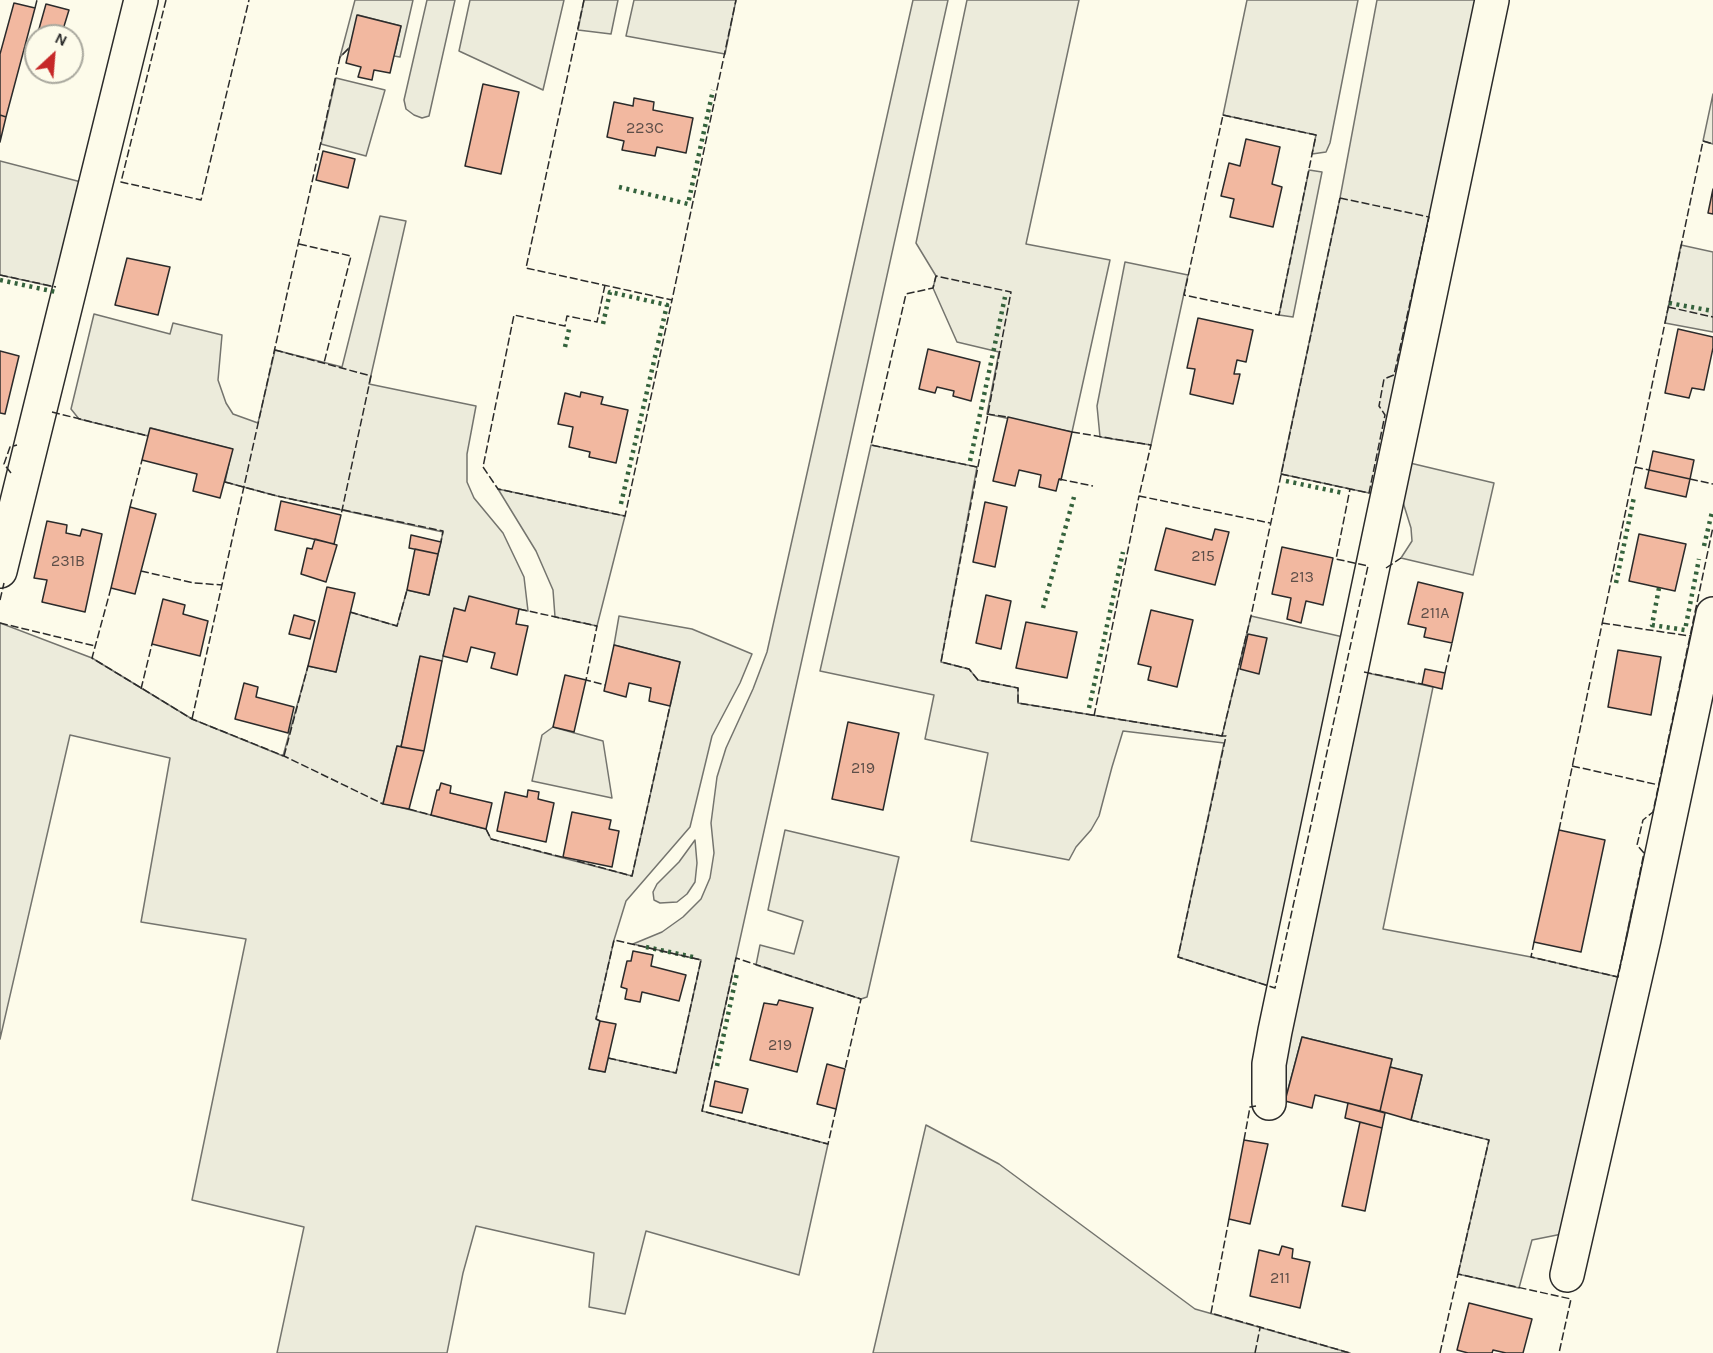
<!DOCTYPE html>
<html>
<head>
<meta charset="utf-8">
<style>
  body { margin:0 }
  #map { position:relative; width:1713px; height:1353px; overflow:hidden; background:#fdfbea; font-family:Karla,sans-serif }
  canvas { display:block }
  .north { position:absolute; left:24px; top:24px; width:60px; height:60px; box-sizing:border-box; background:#fdfbea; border:2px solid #a9a89e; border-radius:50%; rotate:26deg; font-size:16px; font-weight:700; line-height:24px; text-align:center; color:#2b2b2b }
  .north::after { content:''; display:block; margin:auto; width:21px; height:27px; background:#c62828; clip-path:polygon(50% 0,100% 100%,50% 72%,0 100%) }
</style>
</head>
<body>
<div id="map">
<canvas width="1713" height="1353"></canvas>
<div class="north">N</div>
</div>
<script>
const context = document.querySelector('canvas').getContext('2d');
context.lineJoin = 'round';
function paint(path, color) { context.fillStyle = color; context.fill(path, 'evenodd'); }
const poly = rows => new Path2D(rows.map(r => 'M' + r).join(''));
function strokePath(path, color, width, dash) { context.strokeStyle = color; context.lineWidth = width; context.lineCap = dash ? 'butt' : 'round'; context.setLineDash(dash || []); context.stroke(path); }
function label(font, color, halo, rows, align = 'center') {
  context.font = font + ' Karla,sans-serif'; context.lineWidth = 4.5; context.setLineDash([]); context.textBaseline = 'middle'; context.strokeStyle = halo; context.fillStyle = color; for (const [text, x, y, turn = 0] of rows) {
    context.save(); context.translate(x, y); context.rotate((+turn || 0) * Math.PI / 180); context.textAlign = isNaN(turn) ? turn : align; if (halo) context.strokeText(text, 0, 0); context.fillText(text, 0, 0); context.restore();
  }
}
const green = poly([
  [355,0,413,0,400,57,394,56,401,26,358,15,350,47,340,57,355,0],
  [427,0,455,0,429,116,422,118,414,115,406,109,404,100,427,0],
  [470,0,564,0,543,90,459,51,470,0],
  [584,0,618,0,611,34,578,30,584,0],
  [634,0,736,0,725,54,626,36,634,0],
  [913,0,948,0,702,1111,828,1144,799,1275,646,1231,625,1314,589,1307,594,1253,476,1226,463,1273,447,1353,277,1353,304,1227,192,1200,246,939,141,922,170,758,70,735,0,1039,0,623,92,658,192,719,283,756,308,666,336,672,350,612,397,626,407,590,429,595,443,532,277,496,225,482,232,449,151,428,148,436,79,419,71,409,94,314,170,334,173,323,222,335,218,380,226,403,233,414,258,423,275,350,342,367,380,216,406,221,369,384,476,406,467,454,467,482,474,498,503,533,524,577,528,611,519,609,465,611,454,609,442,661,420,657,401,747,397,746,383,803,486,829,491,839,632,876,680,662,614,645,619,616,692,629,752,654,740,683,712,736,690,827,626,901,614,940,596,1019,600,1021,589,1069,605,1072,608,1058,676,1073,701,960,633,944,662,932,683,917,701,899,710,878,714,853,711,823,717,777,726,748,753,689,767,652,913,0],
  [967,0,1079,0,1026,244,1110,260,1072,432,987,414,999,352,957,342,933,288,936,276,916,243,967,0],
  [1247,0,1358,0,1330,143,1326,152,1312,154,1316,135,1223,115,1247,0],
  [1377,0,1484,0,1374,492,1369,493,1281,474,1340,198,1377,0],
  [336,78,385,90,366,156,321,144,336,78],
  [1713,94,1713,144,1703,141,1713,94],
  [0,161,85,183,59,288,0,275,0,161],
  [1309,170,1322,172,1293,317,1279,315,1309,170],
  [1681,245,1713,252,1713,332,1665,323,1681,245],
  [1125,262,1188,275,1151,445,1100,437,1097,406,1125,262],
  [871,445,977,467,941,662,969,669,978,680,1018,688,1018,703,1222,736,1251,616,1352,639,1275,988,1178,957,1224,743,1123,731,1112,767,1099,816,1091,830,1076,847,1069,860,971,841,988,753,925,739,934,695,820,671,871,445],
  [1410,463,1494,483,1473,575,1401,558,1412,541,1411,528,1402,499,1410,463],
  [498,489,625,516,597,626,555,617,553,590,536,551,498,489],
  [1363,672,1433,687,1383,929,1531,957,1618,977,1632,909,1642,911,1562,1234,1532,1240,1519,1288,1458,1274,1489,1140,1411,1120,1422,1075,1390,1067,1392,1059,1302,1037,1285,1101,1279,1071,1363,672],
  [553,727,603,741,612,798,532,781,542,735,553,727],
  [785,830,899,857,867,997,861,999,756,965,760,945,794,954,803,921,768,910,785,830],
  [695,840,697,863,695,882,687,894,677,902,660,903,654,900,653,892,657,884,679,862,695,840],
  [926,1125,999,1164,1195,1309,1350,1353,873,1353,926,1125]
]);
paint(green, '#ecebdb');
strokePath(green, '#74746e', 1.5);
const building = poly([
  [14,3,35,8,6,117,0,115,0,54,14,3],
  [46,4,69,10,61,36,37,36,46,4],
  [357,15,401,26,390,73,374,70,372,80,358,77,361,67,346,63,357,15],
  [483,84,519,92,501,174,465,166,483,84],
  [634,98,654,102,653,110,693,118,686,153,657,147,655,156,622,150,624,141,607,137,614,102,633,106,634,98],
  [0,115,6,117,0,142,0,115],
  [1246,139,1280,147,1272,184,1282,187,1273,227,1230,217,1234,199,1221,196,1229,163,1240,166,1246,139],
  [323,151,355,159,348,188,316,180,323,151],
  [1713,189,1713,214,1708,213,1713,189],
  [127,258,170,267,158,315,115,305,127,258],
  [1198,318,1253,330,1246,362,1237,360,1234,374,1240,374,1233,404,1190,394,1195,369,1187,368,1198,318],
  [1678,329,1713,337,1713,348,1704,390,1692,388,1689,398,1665,393,1678,329],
  [928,349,980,362,971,401,953,396,954,391,937,387,935,393,919,389,928,349],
  [0,351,19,356,5,414,0,413,0,351],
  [581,392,603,397,601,404,628,410,616,463,589,457,590,452,569,447,573,427,558,424,565,393,580,397,581,392],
  [1008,417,1072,432,1061,480,1059,479,1056,491,1039,487,1041,475,1019,470,1015,486,993,481,1008,417],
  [150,428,233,449,220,498,193,491,197,474,142,460,150,428],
  [1653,451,1694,460,1690,479,1649,470,1653,451],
  [1649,470,1690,479,1686,497,1645,488,1649,470],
  [281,501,341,515,334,544,275,530,281,501],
  [985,502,1007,507,995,567,973,562,985,502],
  [130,507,156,514,135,594,111,588,130,507],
  [47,521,67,525,66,533,80,536,82,529,102,534,85,612,42,602,47,580,34,578,47,521],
  [1166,528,1212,540,1215,529,1229,532,1215,585,1155,570,1166,528],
  [1639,534,1686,544,1675,591,1629,581,1639,534],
  [411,535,441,542,438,554,409,548,411,535],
  [315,539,337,545,326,582,301,574,307,548,312,549,315,539],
  [1282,547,1333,558,1323,605,1306,601,1301,623,1287,619,1291,598,1272,594,1282,547],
  [415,549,438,554,429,595,407,590,415,549],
  [1418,582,1463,593,1452,643,1424,637,1426,628,1408,624,1418,582],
  [327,587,355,593,336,672,308,666,327,587],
  [986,595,1011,601,1001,649,976,643,986,595],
  [469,596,519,609,516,624,528,626,517,675,491,668,495,653,471,647,467,662,443,656,454,608,465,611,469,596],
  [163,599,185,605,183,614,208,621,200,656,152,644,163,599],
  [1151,610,1193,620,1177,687,1148,680,1151,667,1138,664,1151,610],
  [294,615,315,621,310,639,289,634,294,615],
  [1026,622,1077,632,1067,678,1016,668,1026,622],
  [1248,634,1267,638,1259,674,1240,669,1248,634],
  [614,645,680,662,670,706,649,701,651,688,629,683,626,697,604,691,614,645],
  [1618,650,1661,657,1651,715,1608,707,1618,650],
  [420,656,442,661,424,751,401,747,420,656],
  [1425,669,1445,673,1442,689,1422,684,1425,669],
  [565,675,586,680,574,732,553,727,565,675],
  [244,683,258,687,256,697,294,707,288,733,235,719,244,683],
  [848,722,899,733,883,810,832,799,848,722],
  [397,746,424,751,409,809,383,804,397,746],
  [441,783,451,786,450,793,492,803,486,829,431,815,437,790,439,790,441,783],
  [528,790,539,792,538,799,554,803,546,842,497,831,505,792,527,797,528,790],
  [572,812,611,820,609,829,619,831,612,867,563,857,572,812],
  [1559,830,1605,840,1581,952,1534,942,1559,830],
  [633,951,653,955,651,966,686,975,679,1001,642,992,640,1002,625,999,627,989,621,987,627,961,631,961,633,951],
  [779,1000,813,1008,797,1072,750,1060,764,1003,777,1005,779,1000],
  [600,1021,616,1024,605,1072,589,1069,600,1021],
  [1302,1037,1392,1059,1380,1111,1315,1095,1312,1108,1285,1101,1302,1037],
  [827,1064,845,1069,836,1109,817,1104,827,1064],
  [1390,1067,1422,1075,1411,1120,1380,1111,1390,1067],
  [715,1081,748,1089,742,1113,710,1106,715,1081],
  [1348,1103,1385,1113,1382,1128,1345,1118,1348,1103],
  [1360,1122,1382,1128,1365,1211,1342,1206,1360,1122],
  [1244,1140,1268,1144,1250,1224,1229,1219,1244,1140],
  [1282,1246,1293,1249,1292,1258,1310,1262,1300,1308,1250,1296,1259,1250,1279,1255,1282,1246],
  [1469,1303,1532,1319,1523,1353,1506,1353,1493,1350,1492,1353,1468,1353,1457,1350,1469,1303]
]);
paint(building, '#f2b8a0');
strokePath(building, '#2b2b2b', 1.5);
const minor = poly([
  [0,571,141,0],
  [1269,1103,1269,1064,1275,1031,1492,0],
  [1567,1275,1644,939,1713,614]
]);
strokePath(minor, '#2b2b2b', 36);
strokePath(minor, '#fdfbea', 33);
strokePath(poly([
  [619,187,688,204,713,90],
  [0,280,56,292],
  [1669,303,1713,311],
  [603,324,610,292,667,305,620,508],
  [565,347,570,325],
  [970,461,1005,297],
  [1286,481,1343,493],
  [1704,546,1712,512],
  [1616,583,1634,497],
  [1659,588,1652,625,1685,630,1699,559],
  [1043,608,1074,497],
  [1089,708,1123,552],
  [646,947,693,957],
  [717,1066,737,973]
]), '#34623c', 4.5, [3, 4.5]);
strokePath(poly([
  [166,0,121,182,201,200,249,0],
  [584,0,526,268,672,300,736,0],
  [35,8,37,0],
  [1223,115,1316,135,1279,315,1184,295,1223,115],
  [1340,198,1429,217,1394,375,1384,379,1379,406,1385,415,1369,493,1350,489,1336,559,1368,566,1275,988,1178,957,1226,736,1222,736,1251,616,1340,198],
  [299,244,351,256,324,363],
  [0,275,56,287],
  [605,285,597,322,567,316,565,326,514,315,483,467,498,489,625,516,672,300],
  [1668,307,1713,317],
  [275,350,371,376,341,515],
  [52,412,148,436],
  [987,414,1008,417],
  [1072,432,1151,445,1139,496,1270,523],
  [977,467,871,445,906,294,933,288,936,276,1011,292,941,662,969,669,978,680,1018,688,1018,703,1222,736],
  [1635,467,1649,470],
  [11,473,4,464,10,447,17,445],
  [1281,474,1350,489],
  [1059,479,1093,486],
  [1690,479,1713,484],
  [225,482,277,496,443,531,441,542],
  [130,507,142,460],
  [1386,568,1401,558],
  [141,571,194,583,222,585],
  [111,588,92,658,192,719,284,756,383,804],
  [0,600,4,583],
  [519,609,597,626,586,680,605,685],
  [350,612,397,626,407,590],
  [0,623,95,646],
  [1602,623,1690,636],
  [1364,672,1422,684],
  [1445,673,1452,643],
  [141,689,152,644],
  [1094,716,1139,496],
  [192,719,340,57,350,47],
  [284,756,308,666],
  [1572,766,1659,785],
  [409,809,431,815],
  [486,829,491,839,566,858],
  [1559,830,1703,141,1713,144],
  [577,861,632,876,670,706],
  [1534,942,1531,957,1618,977,1644,853,1637,845,1643,820,1653,812,1713,527],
  [600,1021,596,1019,614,940,701,960,676,1073,608,1058],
  [836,1109,828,1144,702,1111,736,958,861,999,845,1069],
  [1411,1120,1489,1140,1458,1274],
  [1244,1140,1250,1107,1256,1106],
  [1229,1219,1211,1313,1350,1353],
  [1255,1353,1260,1328],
  [1440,1353,1458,1274,1571,1299,1559,1353]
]), '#2b2b2b', 1.5, [8, 3]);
label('16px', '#5d4e48', null, [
  ["223C",645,128],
  ["215",1203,556],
  ["231B",68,561],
  ["213",1302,577],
  ["211A",1435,613],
  ["219",863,768],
  ["219",780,1045],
  ["211",1280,1278]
]);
</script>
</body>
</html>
